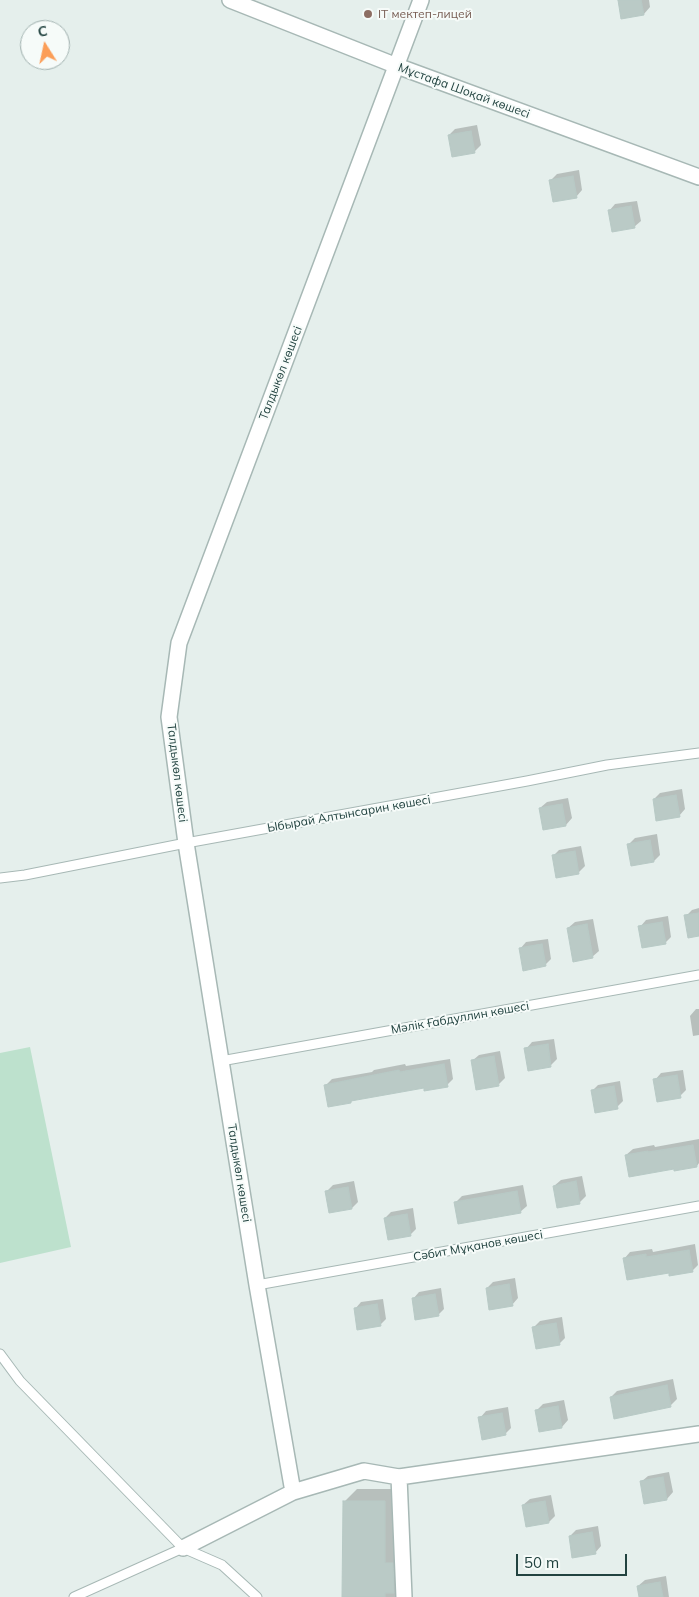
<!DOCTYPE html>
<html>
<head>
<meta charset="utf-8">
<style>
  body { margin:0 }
  #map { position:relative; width:699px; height:1597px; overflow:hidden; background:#e5efec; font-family:Mulish,sans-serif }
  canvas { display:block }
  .north { position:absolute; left:20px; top:20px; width:50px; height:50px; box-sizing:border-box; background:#f6fbf9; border:1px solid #a1b1af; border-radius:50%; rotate:350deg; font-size:14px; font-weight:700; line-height:20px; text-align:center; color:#224340 }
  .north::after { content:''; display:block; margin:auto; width:18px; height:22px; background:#fb9e58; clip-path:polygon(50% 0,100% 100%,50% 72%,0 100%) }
  .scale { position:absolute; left:516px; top:1554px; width:111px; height:22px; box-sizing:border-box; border:2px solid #224340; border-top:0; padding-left:6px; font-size:15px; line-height:18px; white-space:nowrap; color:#224340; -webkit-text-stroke:4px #f6fbf9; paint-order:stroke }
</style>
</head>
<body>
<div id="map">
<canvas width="699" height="1597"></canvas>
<div class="north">С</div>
<div class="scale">50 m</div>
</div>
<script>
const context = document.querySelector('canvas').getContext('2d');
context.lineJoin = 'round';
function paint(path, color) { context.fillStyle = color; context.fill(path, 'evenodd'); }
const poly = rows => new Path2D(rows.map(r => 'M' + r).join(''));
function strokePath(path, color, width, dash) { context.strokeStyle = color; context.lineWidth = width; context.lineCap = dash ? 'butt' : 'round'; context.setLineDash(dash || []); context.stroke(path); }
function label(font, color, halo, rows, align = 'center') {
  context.font = font + ' Mulish,sans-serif'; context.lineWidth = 4; context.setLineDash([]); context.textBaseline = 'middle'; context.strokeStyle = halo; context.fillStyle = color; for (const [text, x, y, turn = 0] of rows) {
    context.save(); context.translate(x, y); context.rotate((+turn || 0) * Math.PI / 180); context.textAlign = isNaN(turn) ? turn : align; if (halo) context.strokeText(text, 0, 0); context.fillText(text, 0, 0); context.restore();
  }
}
paint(poly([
  [30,1047,71,1247,0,1263,0,1053]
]), '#bde1cd');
paint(poly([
  [619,0,649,0,650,7,644,14],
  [477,125,481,145,474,152,449,135,455,129],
  [579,170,582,190,576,197,551,180,557,174],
  [637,201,641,221,634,227,609,211,615,204],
  [682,789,685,809,679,816,654,799,660,793],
  [568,798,572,818,566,825,540,808,547,802],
  [657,834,660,855,654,861,629,844,635,838],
  [581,846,585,866,578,873,553,856,559,850],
  [699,908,699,935,686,916,692,910],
  [668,916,671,937,665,943,640,927,646,920],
  [593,919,599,951,592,957,568,928,575,922],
  [548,939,551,959,545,965,520,949,526,942],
  [696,1009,699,1009,699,1035,693,1036,690,1016],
  [554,1039,557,1059,551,1065,529,1069,526,1049,532,1042],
  [500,1051,505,1078,499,1084,472,1061,479,1055],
  [450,1059,453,1079,447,1085,425,1087,353,1099,351,1102,326,1085,332,1079,372,1072,374,1070,405,1064,406,1066],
  [683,1070,686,1090,680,1096,655,1080,661,1073],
  [620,1081,623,1101,617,1107,592,1091,598,1085],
  [699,1139,699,1163,697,1166,675,1168,626,1155,633,1149,654,1145,655,1147],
  [582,1176,586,1196,579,1203,554,1186,561,1180],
  [354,1181,358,1202,352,1208,327,1191,333,1185],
  [523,1185,527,1206,520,1212,456,1202,462,1196],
  [413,1208,416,1229,410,1235,385,1218,391,1212],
  [695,1244,698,1265,692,1271,670,1272,624,1259,630,1252,652,1249,653,1252],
  [515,1278,518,1298,512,1305,487,1288,493,1282],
  [441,1288,444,1309,438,1315,413,1299,419,1292],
  [383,1299,386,1319,380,1325,355,1309,361,1302],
  [562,1317,565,1338,559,1344,534,1327,540,1321],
  [673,1379,677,1399,670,1406,611,1397,617,1391],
  [564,1400,568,1420,562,1427,537,1410,543,1404],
  [508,1407,511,1428,505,1434,480,1418,486,1411],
  [669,1472,673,1492,667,1499,641,1482,648,1476],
  [357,1489,397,1489,397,1597,344,1597,344,1502],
  [551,1495,555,1516,549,1522,523,1505,530,1499],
  [598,1526,601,1546,595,1553,570,1536,576,1530],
  [666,1576,669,1597,640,1597,638,1586,645,1580]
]), '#0003');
const building = poly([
  [618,0,641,0,644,15,621,19,618,0],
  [471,131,475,153,452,157,448,135,471,131],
  [573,176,577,198,553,202,549,180,573,176],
  [631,206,635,228,612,232,608,210,631,206],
  [676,795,680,817,656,821,653,799,676,795],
  [562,804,566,826,543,830,539,808,562,804],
  [650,840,654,862,631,866,627,844,650,840],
  [575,851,579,874,556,878,552,855,575,851],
  [699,913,699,936,688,938,684,915,699,913],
  [662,922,666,944,642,948,638,926,662,922],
  [587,924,593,958,573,962,567,928,587,924],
  [542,944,546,966,523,971,519,948,542,944],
  [548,1044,551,1067,528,1071,524,1048,548,1044],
  [494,1056,499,1086,476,1090,471,1060,494,1056],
  [444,1064,448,1087,424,1091,424,1088,351,1101,351,1103,328,1107,324,1085,399,1070,400,1072,444,1064],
  [677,1075,681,1098,657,1102,653,1079,677,1075],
  [614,1086,618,1109,595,1113,591,1090,614,1086],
  [693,1145,697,1167,674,1171,674,1169,629,1177,625,1155,648,1151,648,1152,693,1145],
  [576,1181,580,1204,557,1208,553,1186,576,1181],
  [348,1187,352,1209,329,1213,325,1191,348,1187],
  [517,1191,521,1213,458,1224,454,1202,517,1191],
  [407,1214,411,1236,388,1240,384,1218,407,1214],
  [689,1250,693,1272,669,1276,669,1273,627,1280,623,1258,646,1254,646,1257,689,1250],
  [509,1284,513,1306,489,1310,486,1288,509,1284],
  [435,1294,439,1316,415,1320,412,1298,435,1294],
  [377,1304,381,1326,357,1330,354,1308,377,1304],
  [556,1323,560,1345,536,1349,532,1327,556,1323],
  [667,1385,671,1407,614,1419,610,1397,667,1385],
  [558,1406,562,1428,539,1432,535,1410,558,1406],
  [502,1413,506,1435,482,1440,478,1417,502,1413],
  [663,1477,667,1500,644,1504,640,1481,663,1477],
  [343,1501,385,1501,385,1563,393,1563,394,1593,385,1593,385,1597,342,1597,343,1501],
  [545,1501,549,1523,526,1527,522,1505,545,1501],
  [592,1532,596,1554,572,1558,569,1536,592,1532],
  [660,1582,663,1597,639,1597,637,1586,660,1582]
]);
paint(building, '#bacac6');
strokePath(building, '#b7c9c5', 1);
const lane = poly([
  [0,878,25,875,186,843,527,781,607,765,699,753],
  [221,1061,699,975],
  [257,1285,699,1206],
  [0,1354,20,1381,183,1548,222,1565,257,1597],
  [74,1597,183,1548]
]);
const street = poly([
  [230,0,397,66,699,177],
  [399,1477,404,1597],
  [293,1492,257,1285,186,843,169,717,179,643,421,0],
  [183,1548,293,1492,364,1471,399,1477,699,1434]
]);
strokePath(lane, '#a7b8b5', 11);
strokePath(street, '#a7b8b5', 18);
strokePath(lane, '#fff', 9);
strokePath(street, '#fff', 15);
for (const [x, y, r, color] of [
  [368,14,5,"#8d6e63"]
]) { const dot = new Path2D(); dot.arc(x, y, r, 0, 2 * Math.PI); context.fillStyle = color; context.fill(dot); strokePath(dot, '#f6fbf9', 2); }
label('12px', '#785e54', '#f6fbf9', [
  ["IT мектеп-лицей",378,14]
], 'left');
label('12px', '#224340', '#f6fbf9', [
  ["Мұстафа Шоқай көшесі",464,91,20],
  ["Талдыкөл көшесі",281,373,-69],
  ["Талдыкөл көшесі",177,773,83],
  ["Ыбырай Алтынсарин көшесі",349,814,-10],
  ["Мәлік Ғабдуллин көшесі",460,1018,-10],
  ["Талдыкөл көшесі",239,1173,81],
  ["Сәбит Мұқанов көшесі",478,1246,-10]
]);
</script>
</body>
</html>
